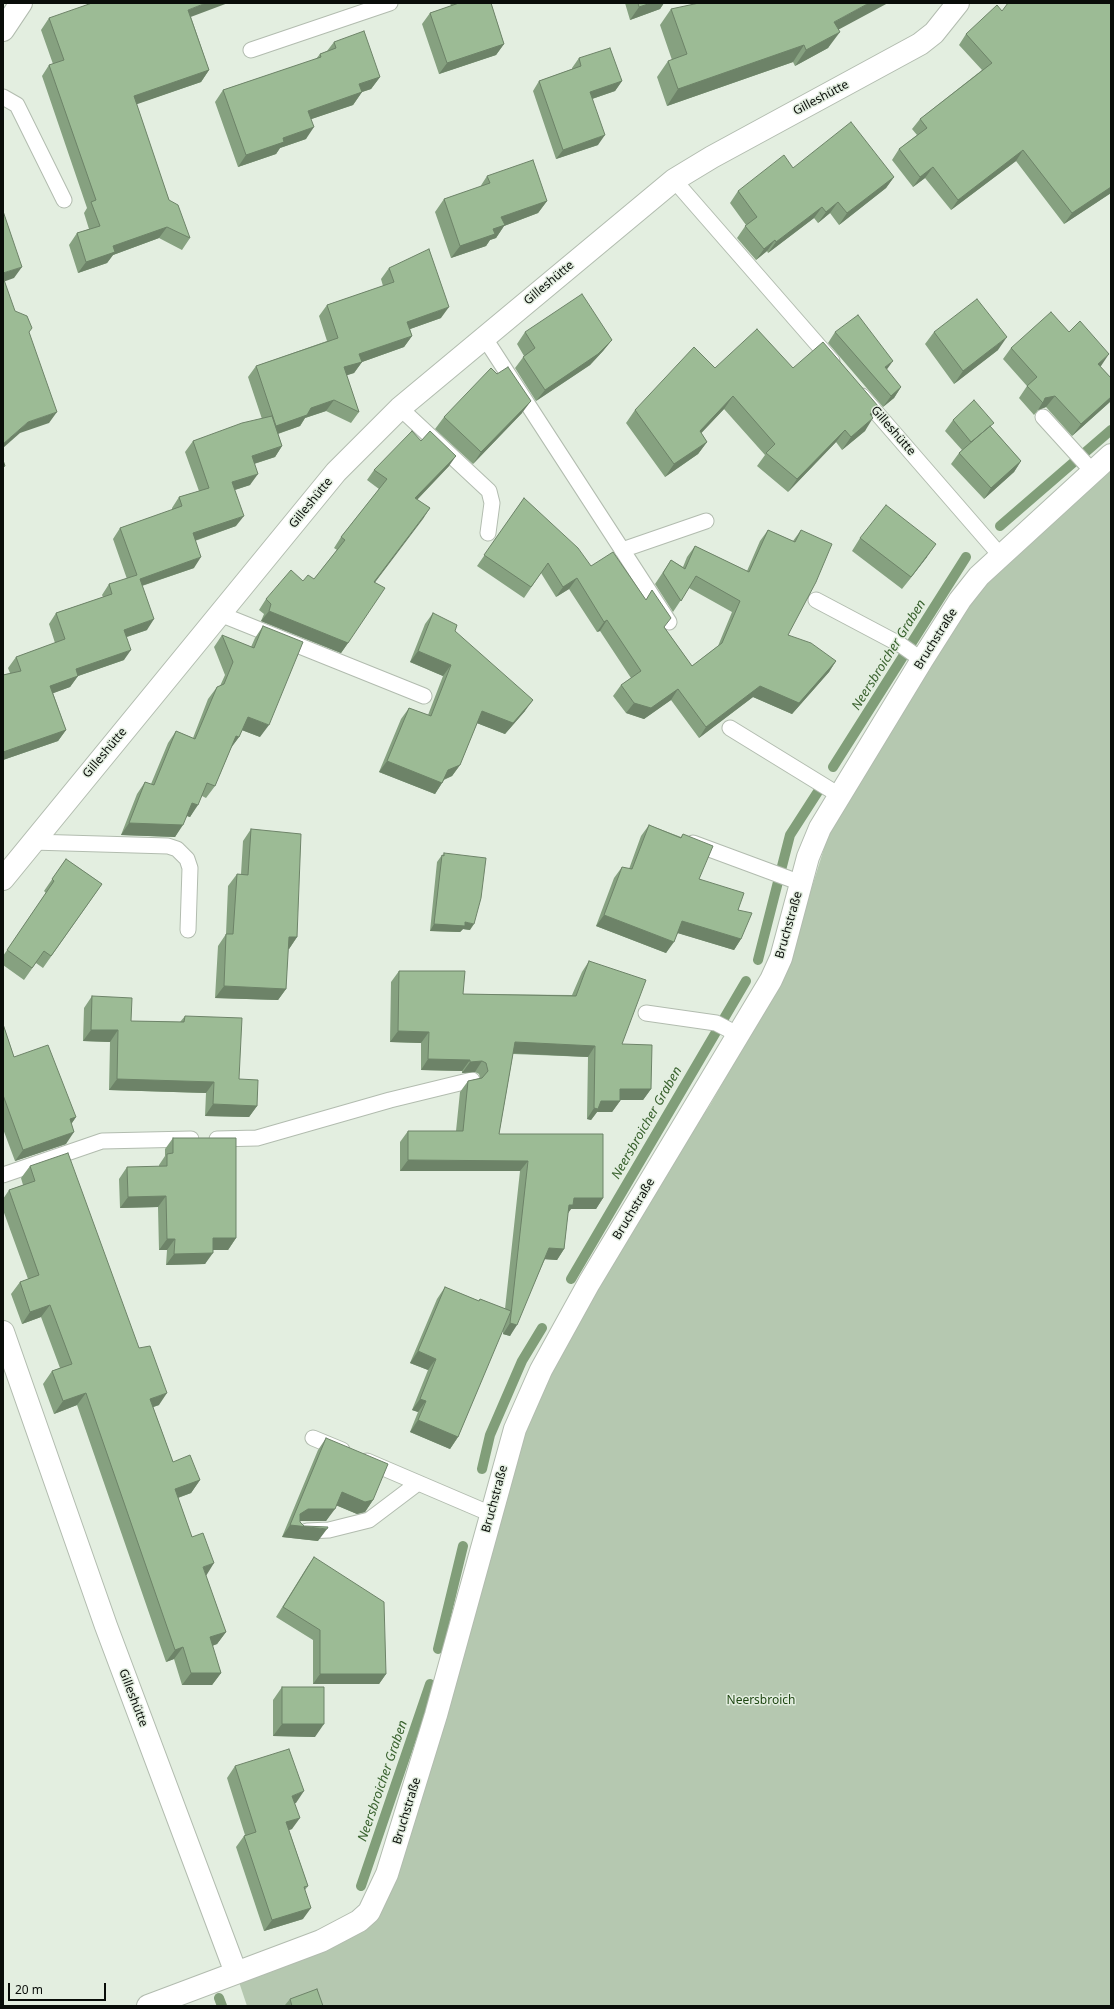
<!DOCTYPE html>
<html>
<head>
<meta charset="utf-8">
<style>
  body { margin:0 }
  #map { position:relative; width:1114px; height:2009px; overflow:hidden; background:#e3eee0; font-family:"Noto Sans",sans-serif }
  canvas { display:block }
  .frame { position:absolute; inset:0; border:4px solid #090d09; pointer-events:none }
  .scale { position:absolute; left:8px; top:1983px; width:98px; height:18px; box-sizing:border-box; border:2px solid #090d09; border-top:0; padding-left:5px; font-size:12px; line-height:14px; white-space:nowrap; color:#090d09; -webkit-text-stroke:3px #e3eee0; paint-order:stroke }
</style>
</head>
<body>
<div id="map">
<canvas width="1114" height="2009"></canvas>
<div class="frame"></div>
<div class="scale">20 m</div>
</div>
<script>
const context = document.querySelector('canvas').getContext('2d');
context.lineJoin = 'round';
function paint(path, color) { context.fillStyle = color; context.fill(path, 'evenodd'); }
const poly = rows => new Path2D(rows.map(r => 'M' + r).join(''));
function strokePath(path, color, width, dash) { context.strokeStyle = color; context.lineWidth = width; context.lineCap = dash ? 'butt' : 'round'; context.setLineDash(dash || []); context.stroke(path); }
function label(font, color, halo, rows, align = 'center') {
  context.font = font + ' "Noto Sans",sans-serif'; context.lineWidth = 3; context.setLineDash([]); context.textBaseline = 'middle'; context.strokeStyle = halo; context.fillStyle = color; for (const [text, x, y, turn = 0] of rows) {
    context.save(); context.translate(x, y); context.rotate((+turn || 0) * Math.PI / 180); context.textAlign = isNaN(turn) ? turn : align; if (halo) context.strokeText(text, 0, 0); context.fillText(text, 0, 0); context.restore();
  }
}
paint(poly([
  [1111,455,1111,2006,247,2006,236,1973,369,1912,519,1445,589,1283,710,1105,785,973,831,826,960,600]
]), '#b5c8b0');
strokePath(poly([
  [1000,526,1111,430],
  [833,767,966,557],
  [758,960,790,835,819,790],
  [571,1279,746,981],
  [482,1469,490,1435,522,1361,542,1328],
  [438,1649,463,1546],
  [361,1886,430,1684],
  [219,1998,222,2006]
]), '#819e79', 10);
const service = poly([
  [251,50,390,3],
  [3,97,17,105,64,200],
  [674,180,832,361],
  [484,337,669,622],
  [862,396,1000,555],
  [400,408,489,491,492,503,488,533],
  [1043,417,1093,472],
  [622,550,706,521],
  [816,600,901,645,922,660],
  [220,614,424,696],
  [730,728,839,795],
  [32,842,168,846,177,849,187,859,190,868,188,930],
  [693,843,801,883],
  [646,1013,716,1023,739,1035],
  [217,1139,257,1138,390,1100,472,1080],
  [3,1175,102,1141,191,1139],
  [313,1438,342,1450],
  [367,1461,491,1514],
  [307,1531,329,1530,369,1520,418,1483]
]);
const minor = poly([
  [3,30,21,3],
  [3,879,336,472,400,408,674,180,712,157,920,44,934,33,958,3],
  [3,1332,106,1626,236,1973],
  [148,2006,321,1941,359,1921,369,1912,387,1874,436,1715,515,1429,541,1370,589,1283,771,980,781,958,808,857,820,828,922,660,960,600,979,576,1111,455]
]);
strokePath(service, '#b2bcaf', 17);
strokePath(minor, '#b2bcaf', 24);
strokePath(service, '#fff', 15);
strokePath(minor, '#fff', 22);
paint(poly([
  [450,3,491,3,504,44,496,55,439,74,422,24,430,13,451,6],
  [625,3,664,3,660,9,630,20],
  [1111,3,1111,193,1064,224,1016,161,951,210,925,178,913,187,892,160,899,149,917,135,912,129,920,119,982,70,959,45,966,34,1002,11],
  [671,9,838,30,828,48,795,66,793,62,667,106,657,77,668,61,672,60,660,25],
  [191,17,209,70,201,82,136,104,169,200,190,238,182,250,159,238,113,255,107,263,78,273,69,245,77,233,89,229,84,213,87,208,42,76,49,65,53,64,41,30,49,18],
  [334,42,380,77,371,89,362,92,353,105,311,119,306,139,280,148,276,154,238,167,215,102,223,90,316,59,320,54,327,51],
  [579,58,622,81,615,91,592,99,598,145,556,159,533,91,539,81,572,69,572,68],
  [793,168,894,177,886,188,839,225,830,213,818,223,814,218,768,253,767,251,756,260,737,238,746,225,730,203,738,191],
  [487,176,547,201,538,213,504,226,496,238,490,240,486,246,451,258,435,212,444,199,480,187],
  [389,268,441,318,410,329,412,336,404,347,362,362,354,373,346,375,359,412,351,423,326,411,305,418,300,426,278,434,282,446,275,457,254,464,250,485,235,490,236,526,195,541,194,568,142,586,147,630,127,637,124,660,78,676,70,687,53,693,66,730,58,741,3,760,3,675,10,673,8,668,16,657,55,643,49,624,56,613,103,597,102,595,109,584,127,579,113,539,120,528,172,510,172,508,179,497,199,491,185,452,193,441,262,419,248,377,256,366,327,341,319,316,327,305,383,286,381,279],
  [525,332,612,340,603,351,590,365,536,401,515,368,524,356,517,344],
  [835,332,901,387,894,398,883,407,828,343],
  [934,332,998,350,954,384,925,344],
  [1011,348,1100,366,1111,378,1111,401,1072,436,1046,407,1038,410,1034,415,1019,398,1027,386,1003,359],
  [715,368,793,368,871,416,865,431,842,450,836,442,788,492,757,466,765,455,724,409,701,433,707,442,698,454,665,477,626,423,635,410],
  [497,374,522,413,473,464,435,429,444,417],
  [953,420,991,427,1021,461,1014,472,984,499,951,464,959,453,962,450,945,431],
  [421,441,449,466,417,500,430,508,374,583,348,643,341,653,261,621,264,614,259,610,266,599,303,581,314,579,337,550,334,548,341,537,379,489,367,480,374,470],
  [524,498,591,566,646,600,652,590,664,627,692,666,718,646,732,612,689,588,673,612,655,584,671,560,683,567,687,557,695,546,747,571,760,541,768,530,793,541,801,530,788,635,836,661,829,672,792,714,753,697,699,738,671,700,644,719,626,713,613,696,621,685,631,678,600,631,597,632,569,589,556,597,541,573,524,598,477,566],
  [860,538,927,557,902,589,852,551],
  [433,613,455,631,525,711,505,734,477,723,460,765,452,776,444,780,442,783,435,794,379,772,401,719,409,708,428,715,443,676,410,662,425,624],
  [263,626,260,737,242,730,239,737,231,748,215,786,206,798,202,796,190,817,187,816,175,837,121,835,137,794,145,782,151,784,168,743,176,731,193,738,208,699,217,687,220,686,225,675,214,647,222,635,251,647,255,638],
  [649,825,681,837,683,834,699,879,738,910,741,939,734,950,678,933,666,953,596,926,614,878,622,867,629,869,641,836],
  [251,829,297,937,289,949,288,949,286,989,278,1000,215,998,218,946,226,934,228,886,237,874,241,874,243,841],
  [444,853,470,930,463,929,460,932,430,931,437,862,442,855,443,855],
  [66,859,102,884,43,968,36,963,24,980,3,965,3,956,46,893,44,891],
  [589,961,622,1044,651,1089,643,1100,620,1100,620,1101,612,1112,597,1112,591,1120,587,1119,588,1057,513,1054,499,1134,603,1198,596,1209,571,1209,568,1213,564,1249,557,1260,545,1259,510,1336,503,1334,503,1328,458,1437,450,1449,410,1432,418,1412,412,1410,428,1370,410,1363,437,1299,445,1287,479,1301,480,1299,505,1309,520,1171,400,1171,400,1142,408,1131,456,1131,460,1092,468,1081,480,1078,479,1074,475,1072,462,1073,462,1071,421,1070,421,1043,390,1042,391,982,399,971,463,994,572,995,582,972],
  [92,996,131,1021,180,1022,185,1016,239,1079,257,1106,249,1117,205,1116,206,1093,109,1090,110,1042,83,1041,84,1008],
  [3,1024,14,1057,76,1117,71,1124,66,1144,15,1161,3,1129],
  [173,1138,236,1238,228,1250,213,1250,205,1264,166,1265,167,1250,159,1250,158,1207,120,1208,119,1179,127,1167,159,1167,159,1165,165,1156,165,1149],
  [30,1166,159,1405,153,1407,173,1462,200,1480,191,1493,178,1498,226,1632,217,1644,212,1646,221,1673,212,1685,182,1685,174,1659,166,1662,77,1405,54,1414,43,1384,52,1371,60,1368,41,1317,22,1324,11,1294,20,1282,28,1279,3,1210,3,1199,9,1190,23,1185,21,1178],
  [326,1438,373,1500,365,1512,357,1514,336,1505,326,1521,300,1521,300,1522,318,1541,282,1537,318,1450],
  [314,1557,386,1674,379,1684,313,1684,313,1640,276,1617,307,1567],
  [282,1687,315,1737,273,1736,273,1700],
  [235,1766,296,1803,295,1803,292,1829,289,1830,308,1886,305,1890,303,1919,264,1931,236,1847,244,1836,245,1835,227,1778],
  [290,1999,323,2006,286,2006,285,2005]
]), '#86a180');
paint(poly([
  [206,3,228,3,180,21,188,10],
  [651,3,664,3,660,9,630,20,639,7],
  [869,3,888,3,823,38,834,22],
  [840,32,828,48,795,66,806,50],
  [504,44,496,55,439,74,447,63],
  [804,45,793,62,667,106,678,89],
  [209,70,201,82,126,108,134,96],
  [380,77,371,89,350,96,359,84],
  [622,81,615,91,583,102,590,92],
  [362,92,353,105,300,123,308,111],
  [314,127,306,139,280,148,276,154,238,167,246,155,283,138],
  [605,135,598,145,556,159,563,150],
  [1023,150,1016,161,951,210,958,200],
  [933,167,925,178,913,187,920,177],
  [894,177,886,188,839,225,847,213],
  [1111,187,1111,193,1064,224,1072,213],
  [547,201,538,213,504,226,496,238,490,240,486,246,451,258,460,246,501,217],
  [838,202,830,213,818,223,826,212],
  [822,207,814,218,768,253,776,242],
  [167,227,159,238,113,255,107,263,78,273,86,262,113,246],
  [775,240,767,251,756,260,764,249],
  [22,267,14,278,3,282,3,273],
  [449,307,441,318,399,333,407,322],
  [412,336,404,347,362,362,354,373,336,379,344,367,359,354],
  [1007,337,998,350,954,384,963,371],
  [612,340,603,351,590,365,536,401,545,390],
  [1109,354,1101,366,1090,376,1098,364],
  [893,361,885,372,885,367],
  [901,387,894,398,883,407,891,396],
  [733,396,724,409,692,443,700,431],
  [1055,396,1046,407,1038,410,1045,398],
  [1111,397,1111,401,1072,436,1081,424],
  [334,400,326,411,305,418,300,426,268,437,276,426,311,408],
  [531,401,522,413,473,464,481,452],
  [878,406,870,419,870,414],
  [57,412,49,423,20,433,3,448,3,444,28,422],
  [873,418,865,431,842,450,851,437],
  [845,430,836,442,788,492,797,479],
  [707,442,698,454,665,477,674,464],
  [282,446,275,457,244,467,252,456],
  [456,456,449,466,408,509,415,498],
  [1021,461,1014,472,984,499,991,488],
  [258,474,250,485,225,493,232,482],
  [430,508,423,519,367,593,374,582],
  [244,516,236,526,185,544,193,533],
  [936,544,927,557,902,589,911,577],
  [201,557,194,568,132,589,140,579],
  [577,578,569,589,556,597,563,587],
  [269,611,348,643,341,653,261,621],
  [154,619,147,630,117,640,124,630],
  [607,620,600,631,597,632,604,622],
  [131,650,124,660,78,676,70,687,43,697,50,686,76,669],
  [418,651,451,665,443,676,410,662],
  [836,661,829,672,792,714,753,697,699,738,706,727,760,686],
  [678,689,671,700,644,719,626,713,634,703],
  [533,700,525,711,505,734,474,722,482,711],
  [248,717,269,725,260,737,239,729],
  [66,730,58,741,3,760,3,752],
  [236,736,239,737,230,749],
  [387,761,442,783,435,794,379,772],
  [460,765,452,776,440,781,448,770],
  [192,803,198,805,190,817,184,815],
  [129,823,183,825,175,837,121,835],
  [604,915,674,942,666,953,596,926],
  [682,921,741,939,734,950,674,932],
  [465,922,474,924,470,930,463,929,460,932,430,931,434,924],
  [289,937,297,937,289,949,280,948],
  [224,986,286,989,278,1000,215,998],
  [91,1030,118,1030,110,1042,83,1041],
  [398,1031,429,1032,421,1043,390,1042],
  [515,1042,595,1046,588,1057,507,1053],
  [428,1059,470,1060,462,1071,421,1070],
  [482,1061,475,1072,462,1073,470,1062],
  [117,1079,214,1082,206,1093,109,1090],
  [620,1089,651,1089,643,1100,613,1100],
  [601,1101,620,1101,612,1112,597,1112,591,1120,587,1119,594,1108],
  [213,1104,257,1106,249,1117,205,1116],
  [76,1117,68,1129,70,1119],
  [74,1132,66,1144,15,1161,23,1150],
  [408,1160,528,1161,520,1171,400,1171],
  [166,1196,158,1207,120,1208,128,1197],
  [574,1198,603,1198,596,1209,571,1209,566,1216,561,1216],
  [213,1238,236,1238,228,1250,205,1250],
  [167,1239,175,1239,167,1250,159,1250],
  [549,1248,564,1249,557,1260,541,1259],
  [213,1253,205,1264,166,1265,174,1254],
  [50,1305,41,1317,22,1324,30,1312],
  [510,1323,517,1325,510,1336,503,1334],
  [418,1351,436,1359,428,1370,410,1363],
  [86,1393,77,1405,54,1414,63,1401],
  [167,1393,159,1405,142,1411,150,1399],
  [420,1399,426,1401,418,1412,412,1410],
  [418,1420,458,1437,450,1449,410,1432],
  [200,1480,191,1493,166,1502,175,1489],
  [342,1492,373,1500,365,1512,357,1514,333,1504],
  [308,1509,335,1509,326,1521,300,1521,293,1525,327,1529,318,1541,282,1537,290,1525,300,1514],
  [214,1563,206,1576,203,1567],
  [226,1632,217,1644,201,1650,210,1637],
  [183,1647,174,1659,166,1662,175,1650],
  [191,1673,221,1673,212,1685,182,1685],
  [320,1674,386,1674,379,1684,313,1684],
  [282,1724,324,1724,315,1737,273,1736],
  [304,1791,296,1803,284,1807,292,1796],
  [300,1818,292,1829,278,1834,286,1822],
  [311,1908,303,1919,264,1931,272,1920]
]), '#6d8368');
const building = poly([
  [92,3,206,3,188,10,209,70,134,96,169,200,178,205,190,238,167,227,113,246,115,252,86,262,77,233,100,226,91,202,96,200,49,65,64,60,49,18,92,3],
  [459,3,491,3,504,44,447,63,430,13,459,3],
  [638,3,651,3,639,7,638,3],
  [699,3,869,3,834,22,840,32,806,50,804,45,678,89,668,61,687,54,671,9,699,3],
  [1008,3,1111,3,1111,187,1072,213,1023,150,958,200,933,167,920,177,899,149,927,128,920,119,992,63,966,34,997,5,1002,11,1008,3],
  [364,31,380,77,359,84,362,92,308,111,314,127,283,138,284,142,246,155,223,90,321,57,320,54,336,48,334,42,364,31],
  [610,48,622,81,590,92,605,135,563,150,539,81,581,66,579,58,610,48],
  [851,122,894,177,847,213,838,202,826,212,822,207,776,242,775,240,764,249,745,226,757,217,738,191,784,155,793,168,851,122],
  [533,160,547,201,501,217,505,225,493,229,495,234,460,246,444,199,490,183,487,176,533,160],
  [3,211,22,267,3,273,3,211],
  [429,249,449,307,407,322,412,336,359,354,362,362,344,367,359,412,334,400,311,408,307,415,276,426,256,366,338,338,327,305,394,282,389,268,429,249],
  [3,277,15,311,27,316,32,328,29,332,57,412,28,422,3,444,3,277],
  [582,294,612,340,598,354,545,390,523,357,535,348,525,332,582,294],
  [977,299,1007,337,963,371,934,332,977,299],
  [1051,312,1069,332,1080,321,1109,354,1098,364,1111,378,1111,397,1081,424,1055,396,1045,398,1043,403,1027,386,1037,377,1011,348,1051,312],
  [858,315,893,361,885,367,901,387,891,396,835,332,858,315],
  [757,329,793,368,823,342,878,406,870,414,873,418,851,437,845,430,797,479,766,453,775,444,733,396,700,431,707,442,674,464,635,410,694,347,715,368,757,329],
  [508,367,531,401,481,452,444,417,491,368,497,374,508,367],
  [974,400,994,423,971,442,953,420,974,400],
  [272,416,282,446,252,456,258,474,232,482,244,516,193,533,201,557,140,579,154,619,124,630,131,650,76,669,78,676,50,686,66,730,3,752,3,675,21,671,16,657,65,639,56,613,112,594,109,584,137,575,120,528,182,506,179,497,209,488,193,441,242,423,272,416],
  [990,426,1021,461,991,488,959,453,990,426],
  [412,431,421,441,430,431,456,456,415,498,430,508,374,582,385,588,348,643,269,611,271,604,266,599,291,570,303,581,308,575,314,579,345,540,341,537,387,479,374,470,412,431],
  [3,460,5,466,3,467,3,460],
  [524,498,578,548,591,566,613,552,646,600,652,590,671,618,664,627,692,666,722,643,740,601,696,576,681,601,663,573,671,560,685,569,695,546,749,572,768,530,795,542,801,530,832,544,816,582,788,635,811,643,836,661,799,703,760,686,706,727,678,689,651,708,634,703,621,685,641,671,607,620,604,622,577,578,563,587,548,563,531,587,484,555,524,498],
  [886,505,936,544,911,577,860,538,886,505],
  [433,613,457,625,455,631,533,700,513,723,482,711,460,765,448,770,442,783,387,761,409,708,431,716,451,665,418,651,433,613],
  [263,626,303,642,269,725,248,717,239,737,236,736,215,786,207,783,198,805,192,803,183,825,129,823,145,782,154,785,176,731,195,739,217,687,224,684,233,662,222,635,254,648,263,626],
  [649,825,681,838,683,834,713,846,699,879,744,893,738,910,752,913,741,939,682,921,674,942,604,915,622,867,632,869,649,825],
  [251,829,301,834,297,937,289,937,286,989,224,986,226,934,233,934,237,874,248,875,251,829],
  [444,853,486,858,481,898,474,924,465,922,465,926,434,924,442,855,444,856,444,853],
  [66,859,102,884,51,956,44,951,32,968,7,950,54,881,52,879,66,859],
  [589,961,646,980,622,1044,652,1045,651,1089,620,1089,620,1101,601,1101,598,1109,594,1108,595,1046,515,1042,499,1134,603,1134,603,1198,574,1198,573,1205,569,1205,564,1249,549,1248,517,1325,510,1323,528,1161,408,1160,408,1131,463,1131,468,1081,482,1078,488,1071,486,1063,482,1061,470,1062,470,1060,428,1059,429,1032,398,1031,399,971,465,971,463,994,576,996,589,961],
  [92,996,132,998,131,1021,184,1022,185,1016,242,1018,239,1079,258,1080,257,1106,213,1104,214,1082,117,1079,118,1030,91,1030,92,996],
  [3,1024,14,1057,48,1045,76,1117,70,1119,74,1132,23,1150,3,1095,3,1024],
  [173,1138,236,1138,236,1238,213,1238,213,1253,174,1254,175,1239,167,1239,166,1196,128,1197,127,1167,167,1166,167,1154,173,1153,173,1138],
  [68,1153,139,1348,150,1346,167,1393,150,1399,173,1462,190,1455,200,1480,175,1489,192,1537,203,1533,214,1563,203,1567,226,1632,210,1637,221,1673,191,1673,183,1647,175,1650,86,1393,63,1401,52,1371,72,1364,50,1305,30,1312,20,1282,39,1275,9,1190,35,1181,30,1166,68,1153],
  [445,1287,479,1301,480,1299,511,1311,458,1437,418,1420,426,1401,420,1399,436,1359,418,1351,445,1287],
  [326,1438,388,1464,373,1500,365,1502,342,1492,335,1509,308,1509,300,1514,300,1522,304,1526,328,1527,327,1529,290,1525,326,1438],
  [314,1557,384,1602,386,1674,320,1674,320,1630,283,1607,314,1557],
  [282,1687,324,1687,324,1724,282,1724,282,1687],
  [289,1749,304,1791,292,1796,300,1818,286,1822,308,1886,304,1887,311,1908,272,1920,244,1836,256,1832,235,1766,289,1749],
  [317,1989,323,2006,292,2006,290,1999,317,1989]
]);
paint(building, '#9cbb95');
strokePath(building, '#6d8368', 1);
label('12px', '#090d09', '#e3eee0', [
  ["Gilleshütte",821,98,-28],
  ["Gilleshütte",549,283,-40],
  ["Gilleshütte",893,431,49],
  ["Gilleshütte",311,503,-51],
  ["Bruchstraße",936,639,-58],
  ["Gilleshütte",105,753,-50],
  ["Bruchstraße",789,925,-74],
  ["Bruchstraße",634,1209,-59],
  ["Bruchstraße",495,1499,-75],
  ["Gilleshütte",133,1698,69],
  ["Bruchstraße",407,1811,-73]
]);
label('12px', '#1f4713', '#e3eee0', [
  ["Neersbroich",761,1701]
]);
label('italic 13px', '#39622e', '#e3eee0', [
  ["Neersbroicher Graben",889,655,-58],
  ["Neersbroicher Graben",647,1123,-60],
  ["Neersbroicher Graben",383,1781,-71]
]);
</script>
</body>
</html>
